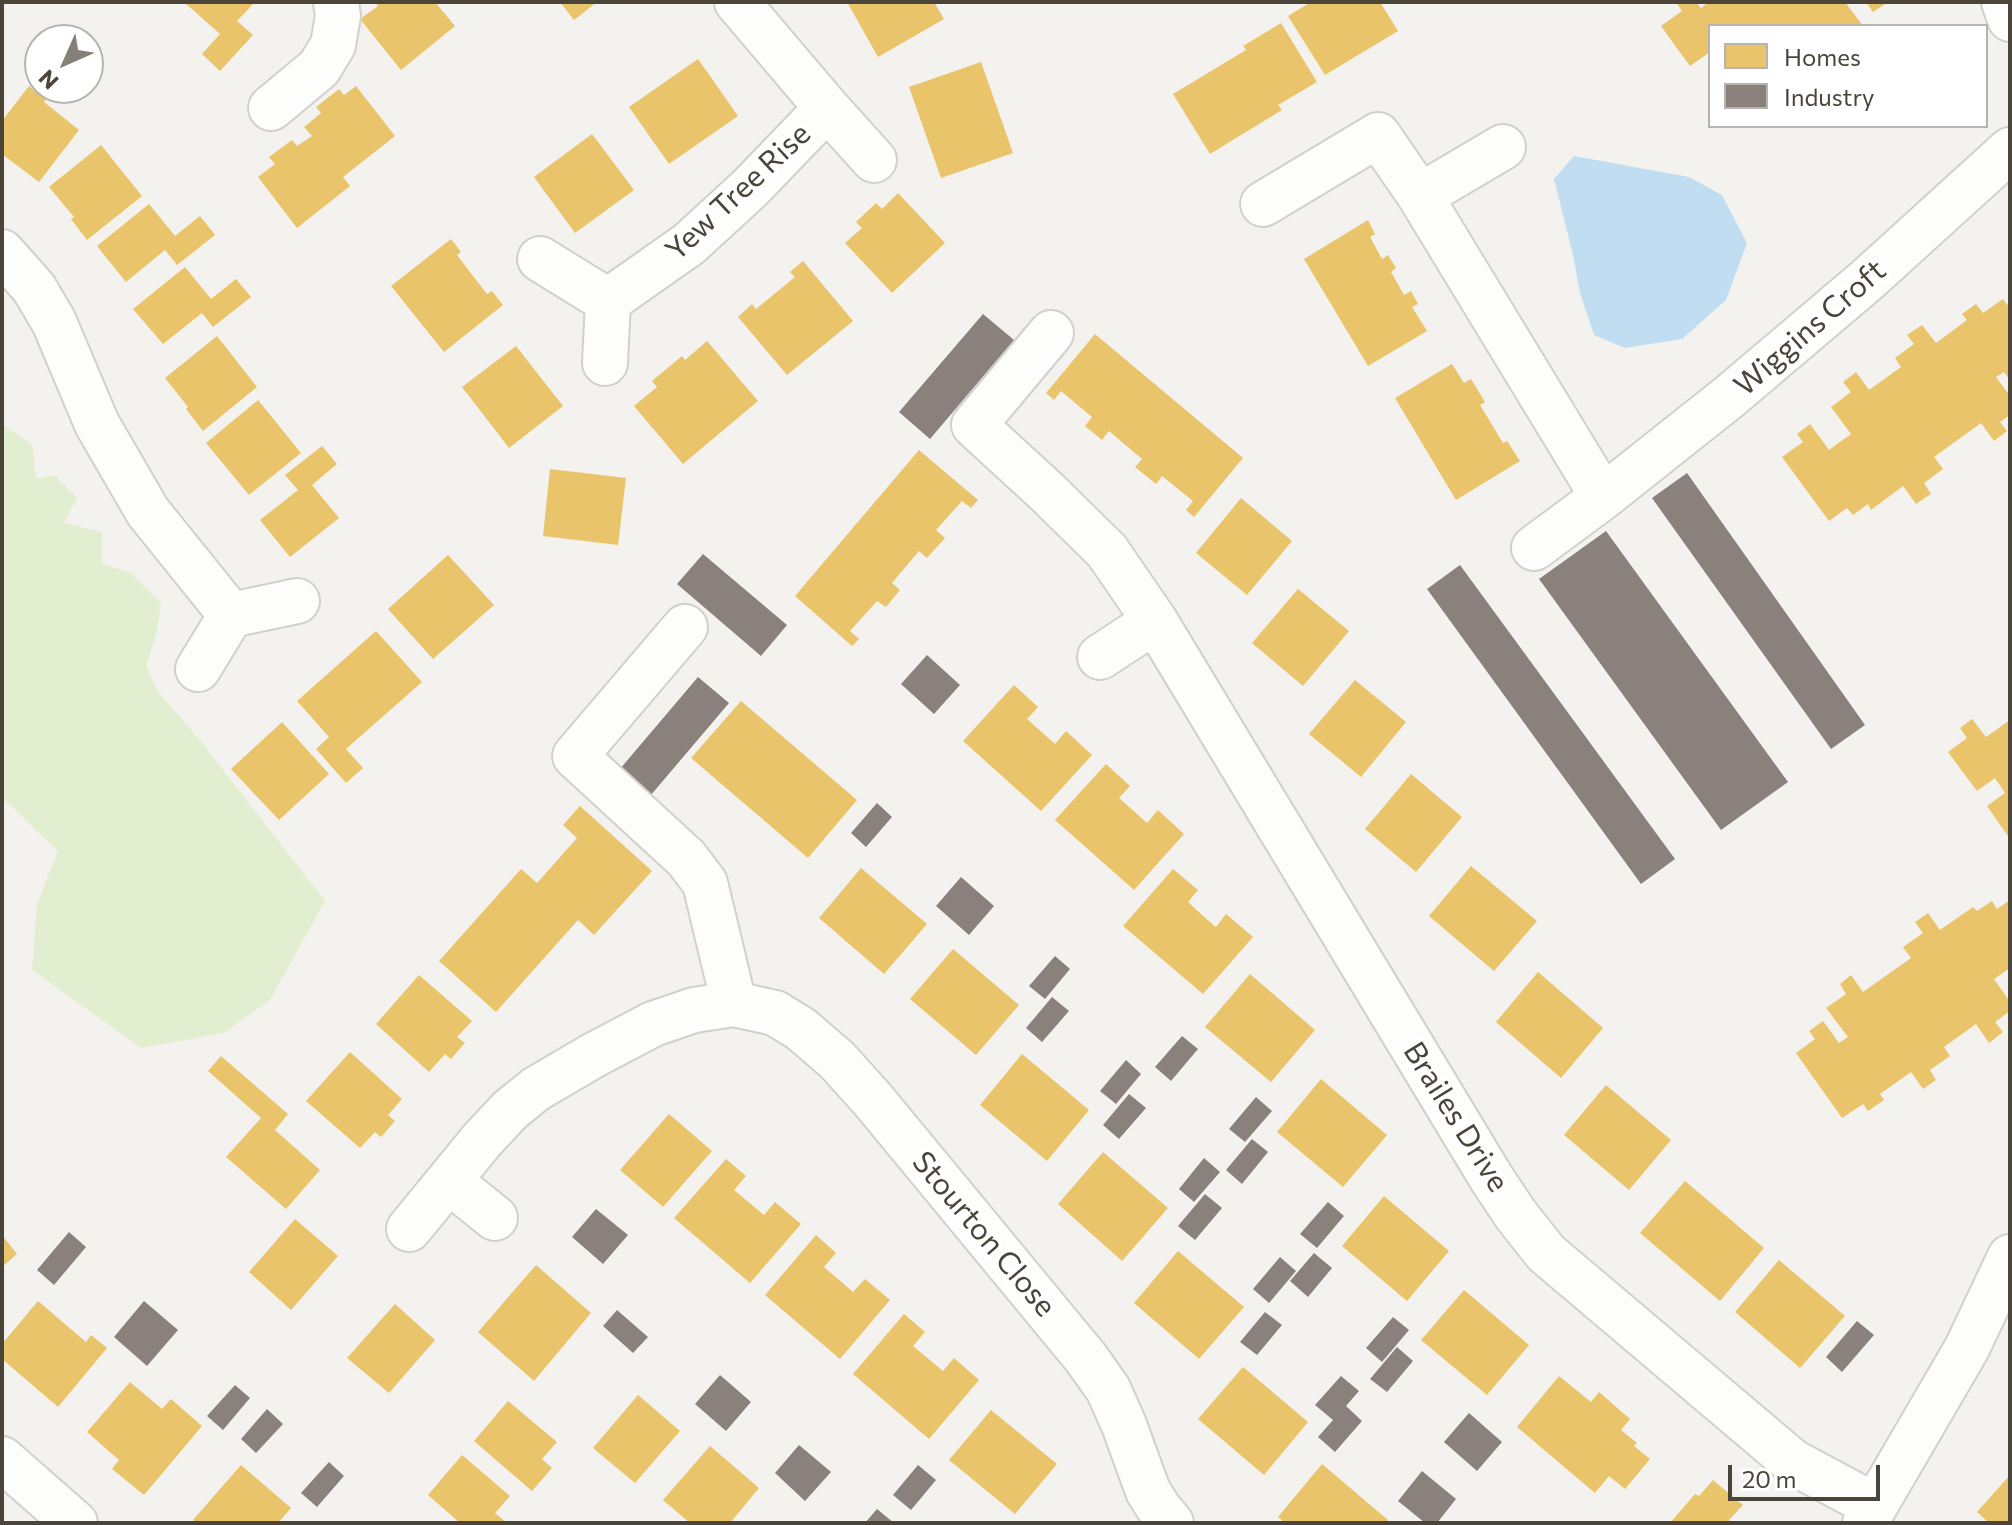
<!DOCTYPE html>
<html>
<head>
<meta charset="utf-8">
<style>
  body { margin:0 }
  #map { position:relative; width:2012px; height:1525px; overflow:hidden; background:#f4f2ee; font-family:Commissioner,sans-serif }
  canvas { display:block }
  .frame { position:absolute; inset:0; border:4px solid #4b4439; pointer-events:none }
  .legend { position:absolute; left:1708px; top:24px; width:280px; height:104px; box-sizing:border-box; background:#fff; border:2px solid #b7b4b0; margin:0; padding:10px 14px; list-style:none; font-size:24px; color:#4b4439 }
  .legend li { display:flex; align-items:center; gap:16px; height:40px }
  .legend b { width:40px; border:2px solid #b7b4b0 }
  .north { position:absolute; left:24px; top:24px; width:80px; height:80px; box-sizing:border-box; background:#fff; border:2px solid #b7b4b0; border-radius:50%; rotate:225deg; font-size:22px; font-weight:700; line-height:32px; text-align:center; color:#4b4439 }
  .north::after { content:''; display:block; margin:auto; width:28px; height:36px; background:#868178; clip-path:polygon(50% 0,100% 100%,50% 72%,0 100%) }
  .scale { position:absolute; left:1728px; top:1465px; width:152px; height:36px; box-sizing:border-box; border:4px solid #4b4439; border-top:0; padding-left:10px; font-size:24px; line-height:28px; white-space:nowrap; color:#4b4439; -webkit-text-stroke:6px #fff; paint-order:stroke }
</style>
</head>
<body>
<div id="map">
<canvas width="2012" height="1525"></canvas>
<div class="frame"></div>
<ul class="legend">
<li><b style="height:22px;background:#e9c46a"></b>Homes</li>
<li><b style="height:22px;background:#8a817c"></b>Industry</li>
</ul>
<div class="north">N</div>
<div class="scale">20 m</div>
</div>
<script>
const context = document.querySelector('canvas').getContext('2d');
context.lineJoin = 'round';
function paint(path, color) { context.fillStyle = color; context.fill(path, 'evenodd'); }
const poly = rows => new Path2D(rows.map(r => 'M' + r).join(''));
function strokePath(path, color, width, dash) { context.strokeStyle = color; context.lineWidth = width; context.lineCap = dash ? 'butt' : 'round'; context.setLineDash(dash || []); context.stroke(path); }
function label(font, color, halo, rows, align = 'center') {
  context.font = font + ' Commissioner,sans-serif'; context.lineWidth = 8; context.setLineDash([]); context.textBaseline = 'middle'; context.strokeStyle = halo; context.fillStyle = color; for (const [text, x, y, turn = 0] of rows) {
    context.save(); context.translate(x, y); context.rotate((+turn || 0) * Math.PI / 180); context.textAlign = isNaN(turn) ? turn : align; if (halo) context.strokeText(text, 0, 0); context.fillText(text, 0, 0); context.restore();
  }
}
paint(poly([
  [2,424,32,445,36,478,55,476,77,498,64,523,102,532,102,563,131,573,161,603,157,631,146,666,159,693,199,739,325,901,270,1000,224,1033,141,1048,32,970,37,904,58,851,6,801,2,800]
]), '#e1eecf');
paint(poly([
  [1574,156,1689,177,1722,195,1747,243,1726,300,1682,339,1625,348,1594,335,1580,293,1573,255,1554,179]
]), '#c0ddf1');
paint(poly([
  [184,2,255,2,237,21,253,35,220,71,202,54,220,34],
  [375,2,435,2,455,26,401,70,360,19,378,6],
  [560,2,597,2,574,20],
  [847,2,934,2,944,19,878,57],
  [1311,2,1380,2,1398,31,1325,75,1288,16],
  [1676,2,1696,2,1701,8,1709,2,1845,2,1863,26,1710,26,1710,52,1690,66,1661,26,1682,11],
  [1866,2,1888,2,1873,12],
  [1281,23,1317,82,1278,105,1282,110,1210,154,1173,94,1246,50,1243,46],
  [698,59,738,116,669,164,629,107],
  [981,62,1013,153,941,178,909,87],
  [29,86,46,99,44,102,79,130,39,182,2,154,2,121],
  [356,86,395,136,343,177,350,186,297,228,258,177,275,164,269,157,292,140,297,146,312,136,304,127,321,113,316,107,339,89,344,95],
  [592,134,634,190,575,233,534,177],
  [101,145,142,196,87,240,71,219,74,217,49,187],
  [898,193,945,243,892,293,845,243,862,228,856,222,876,203,882,209],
  [149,204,175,236,200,216,215,235,177,265,165,250,126,282,97,246],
  [1368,220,1375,234,1370,237,1382,259,1388,255,1396,268,1391,272,1404,295,1411,291,1418,304,1412,307,1427,331,1368,366,1304,259],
  [451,239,461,252,457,255,473,276,487,294,492,291,503,305,444,352,391,286],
  [803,261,853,321,787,375,738,317,752,304,756,309,795,277,790,272],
  [185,267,211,299,236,279,251,297,213,327,202,313,163,344,133,309],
  [2003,299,2010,308,2010,380,2004,372,1996,377,2010,396,2010,415,2000,422,2007,431,1994,441,1981,423,1934,457,1943,469,1924,483,1931,494,1916,504,1903,486,1871,510,1868,504,1853,515,1847,508,1829,521,1782,457,1803,442,1797,434,1810,424,1829,450,1851,434,1831,407,1851,392,1843,382,1856,372,1869,390,1901,367,1895,358,1914,344,1907,335,1922,325,1936,343,1967,320,1962,314,1976,304,1983,313],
  [1095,334,1243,458,1194,517,1186,510,1193,501,1162,476,1156,484,1135,467,1142,459,1109,431,1102,440,1085,426,1092,417,1061,391,1054,400,1046,393],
  [217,336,257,387,203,431,186,409,188,407,165,378],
  [707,341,758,401,683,464,634,406,657,387,652,381,682,356,685,360],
  [516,346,563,406,509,448,462,387],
  [1452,364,1464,383,1471,379,1485,402,1480,405,1503,443,1507,441,1520,461,1456,500,1395,398],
  [258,400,301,453,249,495,206,443],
  [322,446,337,464,312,485,339,518,290,557,260,520,298,490,285,475],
  [919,450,978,500,971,508,962,501,936,530,945,538,927,558,919,551,892,583,900,590,886,607,877,601,850,631,859,639,852,646,795,596],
  [550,469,626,478,618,545,543,536],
  [1241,498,1292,541,1247,595,1196,553],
  [448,555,494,605,433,659,388,609],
  [1298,589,1349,631,1303,686,1252,643],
  [376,631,422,682,346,749,363,768,346,783,316,749,329,737,297,701],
  [1355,680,1406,722,1361,777,1309,734],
  [1014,685,1038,707,1027,719,1055,744,1066,731,1092,755,1041,811,963,741],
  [741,701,857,800,808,858,691,758],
  [1972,719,1986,737,2010,720,2010,839,1987,806,2005,793,1995,778,1977,791,1948,752,1967,738,1960,728],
  [282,722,329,774,279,820,231,769],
  [1106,764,1130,786,1119,798,1147,823,1158,810,1184,834,1134,890,1055,820],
  [1411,774,1462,817,1416,872,1365,829],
  [580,806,652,871,594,935,578,920,496,1012,439,961,521,869,537,883,577,838,563,825],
  [1471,866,1537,921,1494,971,1429,916],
  [861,868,927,924,884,974,819,918],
  [1173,869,1198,890,1188,902,1202,915,1216,927,1226,914,1253,937,1203,994,1123,926],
  [2010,900,2010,968,1994,979,2010,1002,2010,1011,1995,1022,2003,1032,1989,1043,1976,1024,1944,1047,1950,1056,1930,1070,1936,1080,1923,1089,1911,1072,1880,1094,1884,1100,1868,1111,1863,1104,1842,1118,1796,1053,1815,1039,1809,1031,1823,1021,1839,1043,1848,1037,1826,1008,1846,994,1840,984,1851,975,1863,992,1911,958,1903,947,1923,933,1915,922,1928,913,1940,930,1973,907,1977,911,1992,901,1997,909],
  [953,949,1019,1005,976,1055,910,999],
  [1538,972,1603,1028,1561,1078,1496,1022],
  [1250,974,1315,1030,1271,1082,1205,1027],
  [419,975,472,1021,457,1037,465,1043,457,1052,451,1059,445,1054,429,1072,376,1024],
  [350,1052,402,1099,388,1115,395,1121,381,1137,375,1132,360,1148,306,1101],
  [1022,1054,1089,1110,1047,1161,980,1105],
  [221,1056,288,1114,275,1130,320,1170,286,1209,226,1157,261,1118,208,1071],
  [1321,1079,1387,1135,1343,1187,1277,1132],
  [1606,1085,1671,1140,1629,1190,1564,1135],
  [669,1114,712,1151,663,1207,620,1170],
  [1103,1152,1168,1208,1122,1261,1058,1204],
  [726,1159,746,1176,734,1190,764,1215,775,1202,801,1224,750,1283,674,1218],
  [1685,1181,1764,1248,1720,1301,1640,1233],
  [1384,1196,1449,1251,1407,1301,1342,1246],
  [295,1219,338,1256,291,1310,249,1272],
  [2,1235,17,1254,2,1267],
  [816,1235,836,1253,824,1267,853,1292,865,1279,890,1300,840,1359,765,1295],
  [1178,1251,1244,1307,1199,1359,1134,1303],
  [1779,1260,1845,1316,1800,1368,1735,1312],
  [536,1265,591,1313,534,1381,478,1332],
  [1464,1290,1529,1345,1487,1395,1421,1340],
  [38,1301,86,1342,91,1335,107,1348,58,1407,2,1359,2,1344],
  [395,1304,435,1340,389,1393,347,1358],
  [904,1314,925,1332,913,1346,943,1371,954,1358,979,1380,929,1439,853,1374],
  [1243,1367,1308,1422,1264,1475,1198,1419],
  [1559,1376,1591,1402,1599,1392,1630,1419,1621,1430,1637,1443,1634,1446,1650,1459,1625,1489,1609,1476,1595,1493,1517,1427],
  [130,1382,162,1409,171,1399,202,1426,144,1495,112,1469,119,1460,87,1432],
  [638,1395,680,1431,635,1483,593,1448],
  [508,1401,557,1442,542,1459,552,1468,532,1491,474,1441],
  [991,1410,1057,1464,1015,1514,949,1460],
  [710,1446,759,1488,730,1523,690,1523,663,1500],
  [462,1455,510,1496,495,1513,507,1523,460,1523,428,1495],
  [1322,1464,1388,1520,1385,1523,1285,1523,1278,1517],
  [241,1465,291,1508,278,1523,196,1523,193,1520],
  [2010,1475,2010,1523,1989,1523,1977,1512],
  [1713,1480,1743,1505,1729,1520,1732,1523,1670,1523,1695,1494,1699,1496]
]), '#e9c46a');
paint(poly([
  [983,314,1014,340,930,439,899,412],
  [1687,473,1865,725,1831,749,1652,498],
  [1606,531,1788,782,1721,830,1539,579],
  [703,554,787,625,761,656,677,584],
  [1460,565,1675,859,1641,884,1427,589],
  [927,655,960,685,934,714,901,684],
  [698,677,729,703,645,802,614,776],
  [877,803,892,817,866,847,851,833],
  [961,877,994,906,969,935,936,906],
  [1055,956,1070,969,1045,999,1029,986],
  [1052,997,1069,1011,1042,1042,1026,1028],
  [1182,1036,1198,1049,1171,1081,1155,1067],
  [1126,1060,1141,1074,1116,1104,1100,1091],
  [1129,1094,1146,1108,1119,1139,1103,1125],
  [1256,1097,1272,1111,1245,1142,1229,1129],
  [1252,1139,1268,1152,1242,1184,1226,1170],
  [1204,1158,1220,1172,1194,1202,1179,1189],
  [1205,1194,1222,1208,1195,1240,1178,1226],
  [1328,1202,1344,1216,1317,1248,1300,1234],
  [596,1209,628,1235,603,1264,572,1237],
  [69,1232,86,1247,54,1285,37,1270],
  [1314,1253,1332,1268,1308,1297,1290,1281],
  [1280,1257,1296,1271,1269,1303,1253,1289],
  [144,1301,178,1330,147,1366,114,1337],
  [617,1310,648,1337,633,1353,603,1326],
  [1265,1312,1282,1325,1257,1355,1240,1342],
  [1393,1317,1409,1330,1382,1362,1366,1348],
  [1857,1321,1874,1335,1842,1372,1826,1357],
  [1397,1347,1413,1361,1387,1392,1370,1379],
  [720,1375,751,1402,726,1431,695,1404],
  [1341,1376,1359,1391,1346,1406,1362,1421,1335,1452,1318,1437,1333,1420,1315,1405],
  [235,1385,250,1398,223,1430,207,1416],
  [267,1409,283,1424,256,1453,241,1439],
  [1469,1413,1502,1442,1477,1471,1444,1442],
  [799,1445,831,1472,805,1501,775,1473],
  [329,1462,344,1476,317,1507,301,1493],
  [918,1465,936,1480,911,1510,893,1495],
  [1422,1471,1456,1499,1437,1523,1425,1523,1398,1501],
  [877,1509,894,1523,865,1523]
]), '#8a817c');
const minor = poly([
  [737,2,827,108,874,160],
  [2004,2,2010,19],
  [271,108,319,68,333,45,338,16,336,2],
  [1420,196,1503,147],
  [1263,204,1378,135,1420,196,1603,497],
  [2,252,34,288,54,322,97,424,148,512,231,615],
  [540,259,608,301,605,363],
  [608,301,689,244,750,188,827,108],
  [1051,333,974,425,1047,492,1107,551,1155,621,1492,1179,1516,1215,1546,1253,1793,1462,1875,1506],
  [1534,548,1603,497,1729,397,1867,280,2010,150],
  [685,627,575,756,686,858,705,883,734,1004,775,1013,801,1029,837,1060,873,1100,1086,1358,1108,1389,1124,1425,1148,1491,1160,1510,1171,1523],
  [1100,657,1155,621],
  [198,669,231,615,297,601],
  [449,1181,495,1218],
  [409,1229,482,1140,510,1110,536,1089,594,1055,653,1024,694,1010,734,1004],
  [2,1459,75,1523],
  [1865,1523,1967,1348,2010,1257]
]);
strokePath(minor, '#d2d0cb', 48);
strokePath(minor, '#fdfdfc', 44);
label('30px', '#4b4439', '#fff', [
  ["Yew Tree Rise",738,192,-43],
  ["Wiggins Croft",1810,328,-41],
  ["Brailes Drive",1456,1117,58],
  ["Stourton Close",984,1234,50]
]);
</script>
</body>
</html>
